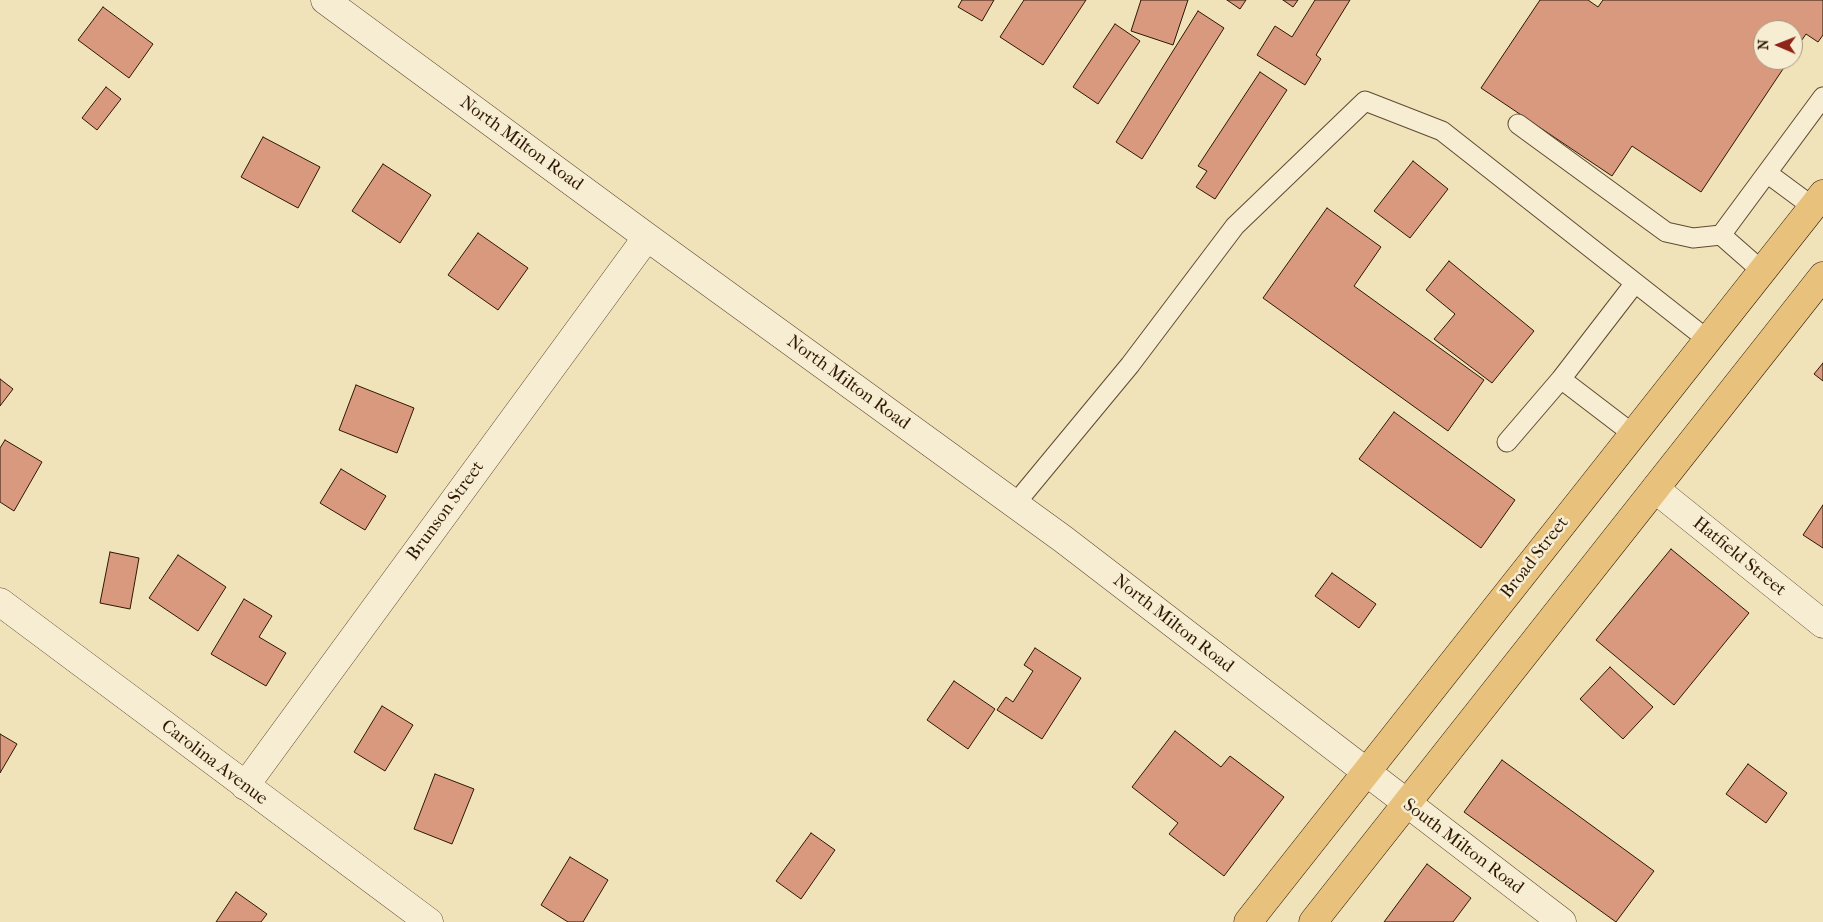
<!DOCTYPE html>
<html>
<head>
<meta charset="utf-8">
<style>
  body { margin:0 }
  #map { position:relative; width:1823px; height:922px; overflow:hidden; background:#f1e3b9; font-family:"IM FELL French Canon",serif }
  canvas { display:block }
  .north { position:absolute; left:1753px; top:20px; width:50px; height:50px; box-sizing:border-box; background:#f6edd2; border:1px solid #a69780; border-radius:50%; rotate:271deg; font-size:14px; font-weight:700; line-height:20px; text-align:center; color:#2e1704 }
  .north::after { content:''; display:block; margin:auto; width:18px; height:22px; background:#8f2418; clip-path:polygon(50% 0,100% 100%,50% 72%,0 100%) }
</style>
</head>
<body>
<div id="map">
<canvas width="1823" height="922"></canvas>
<div class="north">N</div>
</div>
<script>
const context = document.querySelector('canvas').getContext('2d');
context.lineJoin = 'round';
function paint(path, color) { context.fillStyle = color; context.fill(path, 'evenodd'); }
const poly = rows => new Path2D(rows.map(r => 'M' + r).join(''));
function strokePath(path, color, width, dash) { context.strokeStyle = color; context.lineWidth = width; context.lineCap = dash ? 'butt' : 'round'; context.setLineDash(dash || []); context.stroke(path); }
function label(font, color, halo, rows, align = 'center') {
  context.font = font + ' "IM FELL French Canon",serif'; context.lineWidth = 5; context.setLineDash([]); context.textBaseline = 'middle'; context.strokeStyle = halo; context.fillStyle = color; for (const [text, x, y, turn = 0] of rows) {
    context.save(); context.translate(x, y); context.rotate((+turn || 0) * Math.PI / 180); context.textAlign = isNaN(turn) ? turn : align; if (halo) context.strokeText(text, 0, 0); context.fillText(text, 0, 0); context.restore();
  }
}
const building = poly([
  [962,0,994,0,982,21,958,7,962,0],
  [1024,0,1086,0,1043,65,1000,37,1024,0],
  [1141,0,1188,0,1173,45,1131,31,1141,0],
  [1227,0,1246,0,1240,9,1227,0],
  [1283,0,1298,0,1293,7,1283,0],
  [1315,0,1350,0,1316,55,1321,59,1305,85,1257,55,1275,26,1292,37,1315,0],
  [1540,0,1588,0,1598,7,1603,0,1823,0,1823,35,1818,42,1806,34,1793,53,1793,30,1763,30,1763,60,1789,60,1701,192,1632,146,1612,176,1481,88,1540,0],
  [103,7,153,44,129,78,78,40,103,7],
  [1198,11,1224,28,1142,159,1116,142,1198,11],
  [1115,24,1140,41,1098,104,1073,87,1115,24],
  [1260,72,1287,90,1215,199,1196,187,1207,171,1198,166,1260,72],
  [106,87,121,99,97,130,82,118,106,87],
  [263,137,320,167,298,208,241,177,263,137],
  [1413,161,1448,189,1410,238,1374,211,1413,161],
  [383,164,431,195,400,243,352,211,383,164],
  [1327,208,1381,247,1354,286,1484,380,1448,431,1263,298,1327,208],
  [478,233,528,268,498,310,448,275,478,233],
  [1449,261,1534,331,1492,383,1434,339,1455,314,1426,290,1449,261],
  [1823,363,1823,381,1814,374,1823,363],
  [0,379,13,389,0,406,0,379],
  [356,385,414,408,397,453,339,430,356,385],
  [1394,412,1515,500,1481,548,1359,459,1394,412],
  [5,440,42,462,14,511,0,502,0,448,5,440],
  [341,469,386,496,365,530,320,503,341,469],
  [1823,505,1823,548,1803,535,1823,505],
  [1671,549,1749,613,1674,705,1596,640,1671,549],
  [110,552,139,558,130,609,100,603,110,552],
  [178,555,226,587,198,631,149,598,178,555],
  [1332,573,1376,604,1359,628,1315,596,1332,573],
  [244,599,272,616,259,637,286,653,266,686,211,654,244,599],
  [1035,648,1081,678,1042,739,997,710,1006,697,1013,702,1033,671,1024,665,1035,648],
  [1610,667,1653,707,1623,739,1580,699,1610,667],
  [954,681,995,709,968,749,927,720,954,681],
  [382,706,413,725,385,771,354,752,382,706],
  [1175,731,1221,767,1230,756,1284,797,1224,876,1169,834,1178,823,1132,787,1175,731],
  [0,734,17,744,0,773,0,734],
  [1502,760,1654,871,1616,922,1464,812,1502,760],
  [1748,764,1787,793,1766,823,1726,794,1748,764],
  [435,774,474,789,452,844,414,829,435,774],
  [811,833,835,850,801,899,776,881,811,833],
  [570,857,608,880,583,922,568,922,541,905,570,857],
  [1427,864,1471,898,1453,922,1384,922,1427,864],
  [236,892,267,914,261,922,216,922,236,892]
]);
paint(building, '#d9997e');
strokePath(building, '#2e1704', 1);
const service = poly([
  [1518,124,1666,232,1693,238,1721,235,1823,97],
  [1767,173,1813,207],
  [1721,235,1762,271],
  [1561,379,1635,283],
  [1507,442,1561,379,1633,434],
  [1015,504,1130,365,1235,226,1365,101,1442,131,1708,340]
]);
const minor = poly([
  [325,0,647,237,1063,539,1562,922],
  [1655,489,1823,624],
  [0,602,429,922],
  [245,786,647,237]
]);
const primary = poly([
  [1248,922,1823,194],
  [1313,922,1823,276]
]);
strokePath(service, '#5f4a31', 21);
strokePath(minor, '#5f4a31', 29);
strokePath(primary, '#2e1704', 29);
strokePath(service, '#f6edd2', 19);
strokePath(minor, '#f6edd2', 28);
strokePath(primary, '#e8c27c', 28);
label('18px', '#2e1704', '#f6edd2', [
  ["North Milton Road",521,144,36],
  ["North Milton Road",848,383,36],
  ["Brunson Street",446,511,-54],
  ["Hatfield Street",1739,557,39],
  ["Broad Street",1535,558,-52],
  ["North Milton Road",1173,624,38],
  ["Carolina Avenue",214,763,37],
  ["South Milton Road",1463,847,37]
]);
</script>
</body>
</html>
